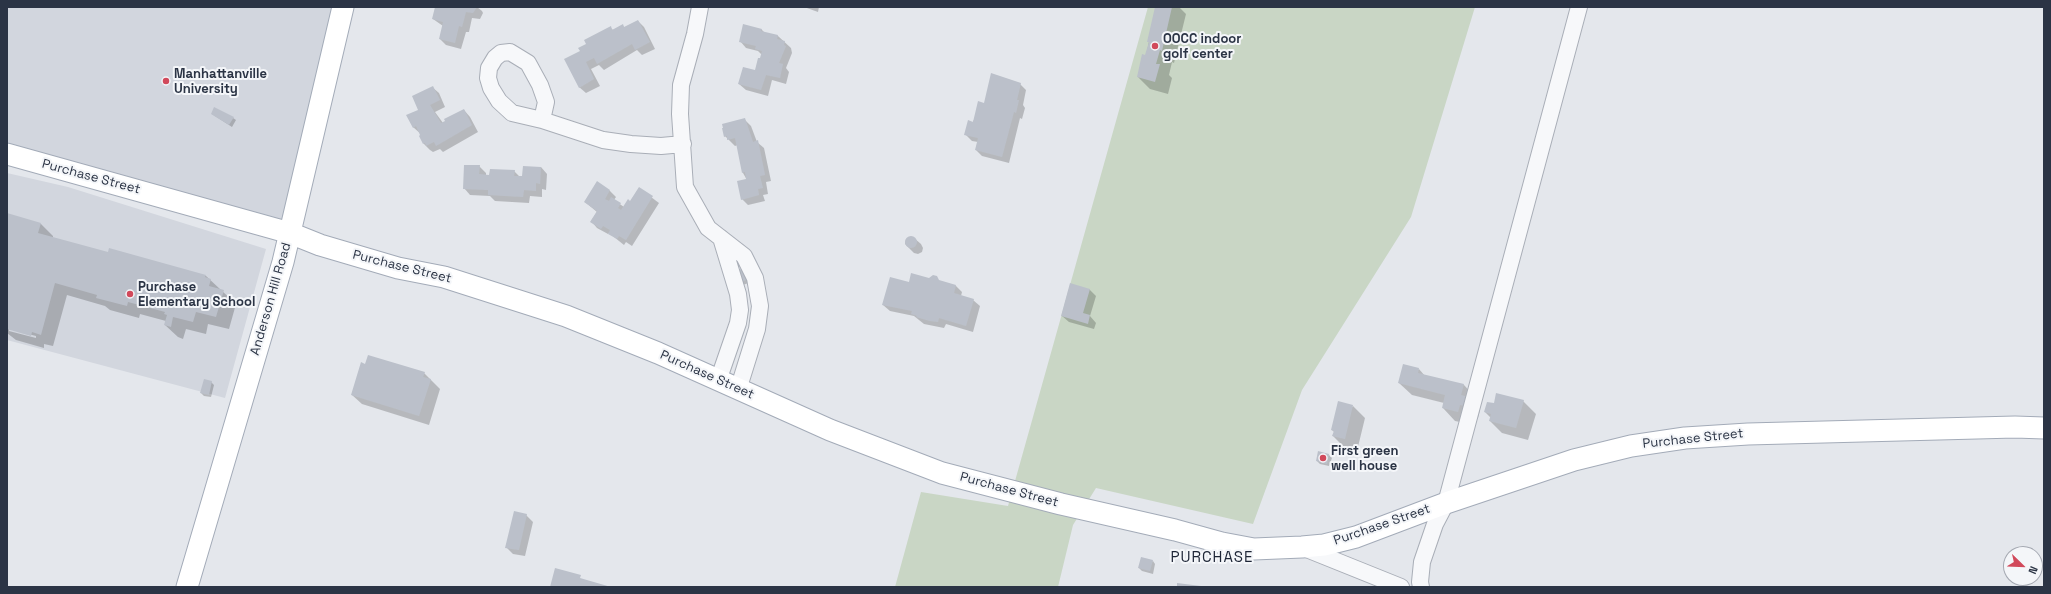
<!DOCTYPE html>
<html>
<head>
<meta charset="utf-8">
<style>
  body { margin:0 }
  #map { position:relative; width:2051px; height:594px; overflow:hidden; background:#e4e7ec; font-family:"Space Grotesk",sans-serif }
  canvas { display:block }
  .frame { position:absolute; inset:0; border:8px solid #2b3445; pointer-events:none }
  .north { position:absolute; left:2003px; top:546px; width:40px; height:40px; box-sizing:border-box; background:#f4f6f9; border:1px solid #a4a8b1; border-radius:50%; rotate:113deg; font-size:11px; font-weight:700; line-height:16px; text-align:center; color:#2b3445 }
  .north::after { content:''; display:block; margin:auto; width:14px; height:18px; background:#d1495b; clip-path:polygon(50% 0,100% 100%,50% 72%,0 100%) }
</style>
</head>
<body>
<div id="map">
<canvas width="2051" height="594"></canvas>
<div class="frame"></div>
<div class="north">N</div>
</div>
<script>
const context = document.querySelector('canvas').getContext('2d');
context.lineJoin = 'round';
function paint(path, color) { context.fillStyle = color; context.fill(path, 'evenodd'); }
const poly = rows => new Path2D(rows.map(r => 'M' + r).join(''));
function strokePath(path, color, width, dash) { context.strokeStyle = color; context.lineWidth = width; context.lineCap = dash ? 'butt' : 'round'; context.setLineDash(dash || []); context.stroke(path); }
function label(font, color, halo, rows, align = 'center') {
  context.font = font + ' "Space Grotesk",sans-serif'; context.lineWidth = 4; context.setLineDash([]); context.textBaseline = 'middle'; context.strokeStyle = halo; context.fillStyle = color; for (const [text, x, y, turn = 0] of rows) {
    context.save(); context.translate(x, y); context.rotate((+turn || 0) * Math.PI / 180); context.textAlign = isNaN(turn) ? turn : align; if (halo) context.strokeText(text, 0, 0); context.fillText(text, 0, 0); context.restore();
  }
}
paint(poly([
  [7,7,343,7,290,233,7,154],
  [7,173,68,187,266,249,225,398,7,340]
]), '#d2d6de');
paint(poly([
  [1148,7,1475,7,1411,217,1302,390,1253,524,1096,488,1073,525,1058,587,895,587,921,492,1008,506]
]), '#c9d6c5');
paint(poly([
  [436,7,477,7,482,11,483,13,480,19,472,18,469,32,466,32,461,49,446,45,440,39,443,26,433,19],
  [804,7,819,7,818,12],
  [1156,7,1179,7,1186,14,1174,63,1172,62,1169,75,1172,78,1168,94,1150,89,1138,77,1146,56],
  [638,21,644,27,655,49,642,55,637,50,604,70,599,65,591,69,600,86,586,93,579,87,581,52,611,28,613,30,623,26,625,28],
  [761,29,765,33,778,36,791,48,792,53,786,68,789,72,786,84,772,80,768,96,746,90,739,84,756,71,762,55,758,51,746,48,740,41],
  [1020,84,1026,90,1023,105,1025,108,1022,119,1020,118,1009,163,982,156,976,150,978,142,972,141,965,134,984,104],
  [432,87,439,93,445,107,435,112,443,123,464,110,470,117,478,132,443,152,440,149,433,152,430,150,424,144,420,136,422,135,413,127,420,110],
  [212,114,233,118,236,120,232,127],
  [744,119,751,126,757,142,764,148,771,181,766,182,768,194,763,195,765,201,748,205,742,199,747,180,743,173,738,145,735,146,725,136],
  [479,166,486,173,486,176,514,171,520,177,523,177,524,167,541,167,547,174,546,190,542,189,542,197,530,196,529,203,495,201,490,196,470,195,464,188],
  [597,183,610,191,616,197,614,200,624,207,630,202,639,188,659,203,632,246,626,242,624,245,609,233,608,234,597,228,591,221,597,212,585,202],
  [7,214,41,224,53,236,53,238,109,254,110,250,206,276,236,304,229,329,208,324,206,334,186,329,183,339,178,337,165,325,166,321,140,314,139,318,110,310,105,306,67,295,53,346,44,344,44,348,16,340,7,333],
  [9,329,36,336,36,338,9,331],
  [910,237,914,238,921,244,923,248,922,252,918,254,914,253,905,244,906,239],
  [736,273,751,282,743,285],
  [938,281,956,286,962,292,961,296,973,300,980,306,973,332,946,324,944,328,924,324,914,316,890,311,883,305,910,283],
  [1089,289,1096,296,1090,316,1096,323,1094,329,1069,322,1062,316],
  [1419,369,1425,376,1464,385,1476,398,1474,404,1480,410,1478,418,1472,417,1470,424,1455,421,1443,408,1444,403,1412,395,1399,383],
  [424,373,440,389,429,425,362,404,352,395],
  [211,382,214,385,211,397,204,396,201,393],
  [1523,401,1536,414,1528,440,1502,433,1490,421,1491,418,1485,412,1494,405],
  [1353,406,1365,418,1357,451,1346,449,1333,436,1334,432,1332,430],
  [1329,455,1332,458,1329,466,1320,464,1317,461],
  [526,515,533,522,525,556,513,554,506,547],
  [1153,561,1155,564,1153,574,1142,571,1139,568]
]), '#0003');
paint(poly([
  [435,7,477,7,473,13,466,12,462,27,459,26,455,43,439,39,443,22,432,19],
  [1155,7,1172,7,1162,51,1160,50,1156,64,1160,64,1155,82,1137,77,1142,54,1145,55,1149,42,1147,42],
  [638,20,650,42,635,50,632,44,597,64,594,58,586,62,594,79,579,88,564,59,580,51,578,48,586,44,584,40,611,26,612,30,623,24,624,27],
  [743,24,762,29,761,31,778,35,777,39,785,41,784,45,786,46,779,63,783,64,780,78,766,75,761,90,738,84,743,67,755,70,758,58,760,58,762,51,755,49,756,46,739,42],
  [991,73,1021,83,1017,100,1019,100,1016,113,1014,112,1002,157,975,150,978,138,964,135,968,120,973,122,978,101,984,103],
  [433,86,440,100,430,105,441,123,445,121,444,119,464,109,472,125,436,146,434,142,426,146,425,143,423,144,419,136,420,135,416,126,413,128,406,115,418,110,412,96],
  [214,107,234,117,229,125,211,114],
  [745,118,753,142,758,140,765,175,760,176,763,188,758,189,759,195,741,200,737,181,746,179,745,172,742,173,735,138,727,140,727,136,724,137,722,128,723,128,722,124],
  [464,165,480,165,479,174,489,175,490,169,515,170,514,176,522,176,523,166,541,167,540,184,536,183,536,191,524,190,523,197,488,195,488,190,463,189],
  [597,181,610,190,605,199,609,201,611,197,621,203,618,208,621,210,628,199,630,201,639,187,653,196,626,240,619,236,617,239,608,234,610,230,603,226,601,229,590,222,597,211,584,202],
  [7,213,41,223,38,233,108,252,109,248,206,275,205,277,211,279,209,286,224,290,216,317,196,312,193,322,173,317,171,327,164,325,167,315,164,314,165,312,128,302,127,306,96,298,97,295,55,283,41,335,32,332,31,336,7,329],
  '905 242a6 6 0 1 1 12 0a6 6 0 1 1-12 0Z',
  [743,268,748,279,739,283,735,272],
  [911,273,929,278,933,275,937,276,939,280,956,285,954,293,974,299,966,326,939,318,938,322,930,321,916,317,917,316,911,314,912,311,882,305,890,277,909,282],
  [1070,283,1090,289,1083,313,1090,315,1088,324,1061,316],
  [368,355,425,372,423,377,431,379,419,416,351,395,361,362,365,364],
  [1403,364,1419,368,1418,373,1464,384,1461,395,1468,397,1465,406,1460,405,1458,412,1442,408,1445,395,1398,383],
  [204,379,212,381,209,395,200,393],
  [1496,393,1524,400,1516,428,1489,421,1491,414,1484,412,1487,402,1494,403],
  [1338,401,1353,405,1345,439,1332,436,1334,431,1331,430],
  [1318,451,1329,454,1327,464,1316,461],
  [514,511,527,514,519,550,505,548],
  [1141,557,1153,560,1150,571,1138,568],
  [555,568,581,575,580,578,611,587,550,587],
  [1177,583,1201,586,1201,587,1177,587]
]), '#bbc0ca');
const minor = poly([
  [700,7,695,34,681,85,680,114,685,187,708,228,744,256,755,278,760,306,757,329,738,390],
  [510,52,528,63,540,85,546,102,542,120,512,113,499,101,491,88,488,78,489,68,495,58,501,53,510,52],
  [542,120,603,140,631,144,661,146,683,144],
  [718,381,738,323,740,310,738,294,721,238],
  [1304,548,1401,587],
  [1421,587,1420,582,1422,562,1435,524,1446,503,1579,7]
]);
const major = poly([
  [7,154,290,233,320,245,398,268,444,277,566,316,658,353,830,430,942,473,1061,504,1175,530,1222,543,1254,549,1302,547,1324,545,1356,537,1446,503,1574,460,1631,446,1685,438,1748,434,2015,427,2044,428],
  [187,587,283,262,343,7]
]);
strokePath(minor, '#a9aeb7', 18);
strokePath(major, '#a3abb8', 23);
strokePath(minor, '#f7f8fa', 16);
strokePath(major, '#fff', 21);
for (const [x, y, r, color] of [
  [1155,46,4,"#d1495b"],
  [166,81,4,"#d1495b"],
  [130,294,4,"#d1495b"],
  [1323,458,4,"#d1495b"]
]) { const dot = new Path2D(); dot.arc(x, y, r, 0, 2 * Math.PI); context.fillStyle = color; context.fill(dot); strokePath(dot, '#f4f6f9', 1.5); }
label('bold 13px', '#2b3445', '#f4f6f9', [
  ["OOCC indoor",1163,39],
  ["golf center",1163,54],
  ["Manhattanville",174,74],
  ["University",174,89],
  ["Purchase",138,287],
  ["Elementary School",138,302],
  ["First green",1331,451],
  ["well house",1331,466]
], 'left');
label('13px', '#2b3445', '#f4f6f9', [
  ["Purchase Street",91,177,15],
  ["Purchase Street",402,267,14],
  ["Anderson Hill Road",271,299,-74],
  ["Purchase Street",707,375,24],
  ["Purchase Street",1693,439,-6],
  ["Purchase Street",1009,490,15],
  ["Purchase Street",1382,525,-19]
]);
context.letterSpacing = '1px';
label('15px', '#1d2536', '#f4f6f9', [
  ["PURCHASE",1212,558]
]);
context.letterSpacing = '0px';
</script>
</body>
</html>
